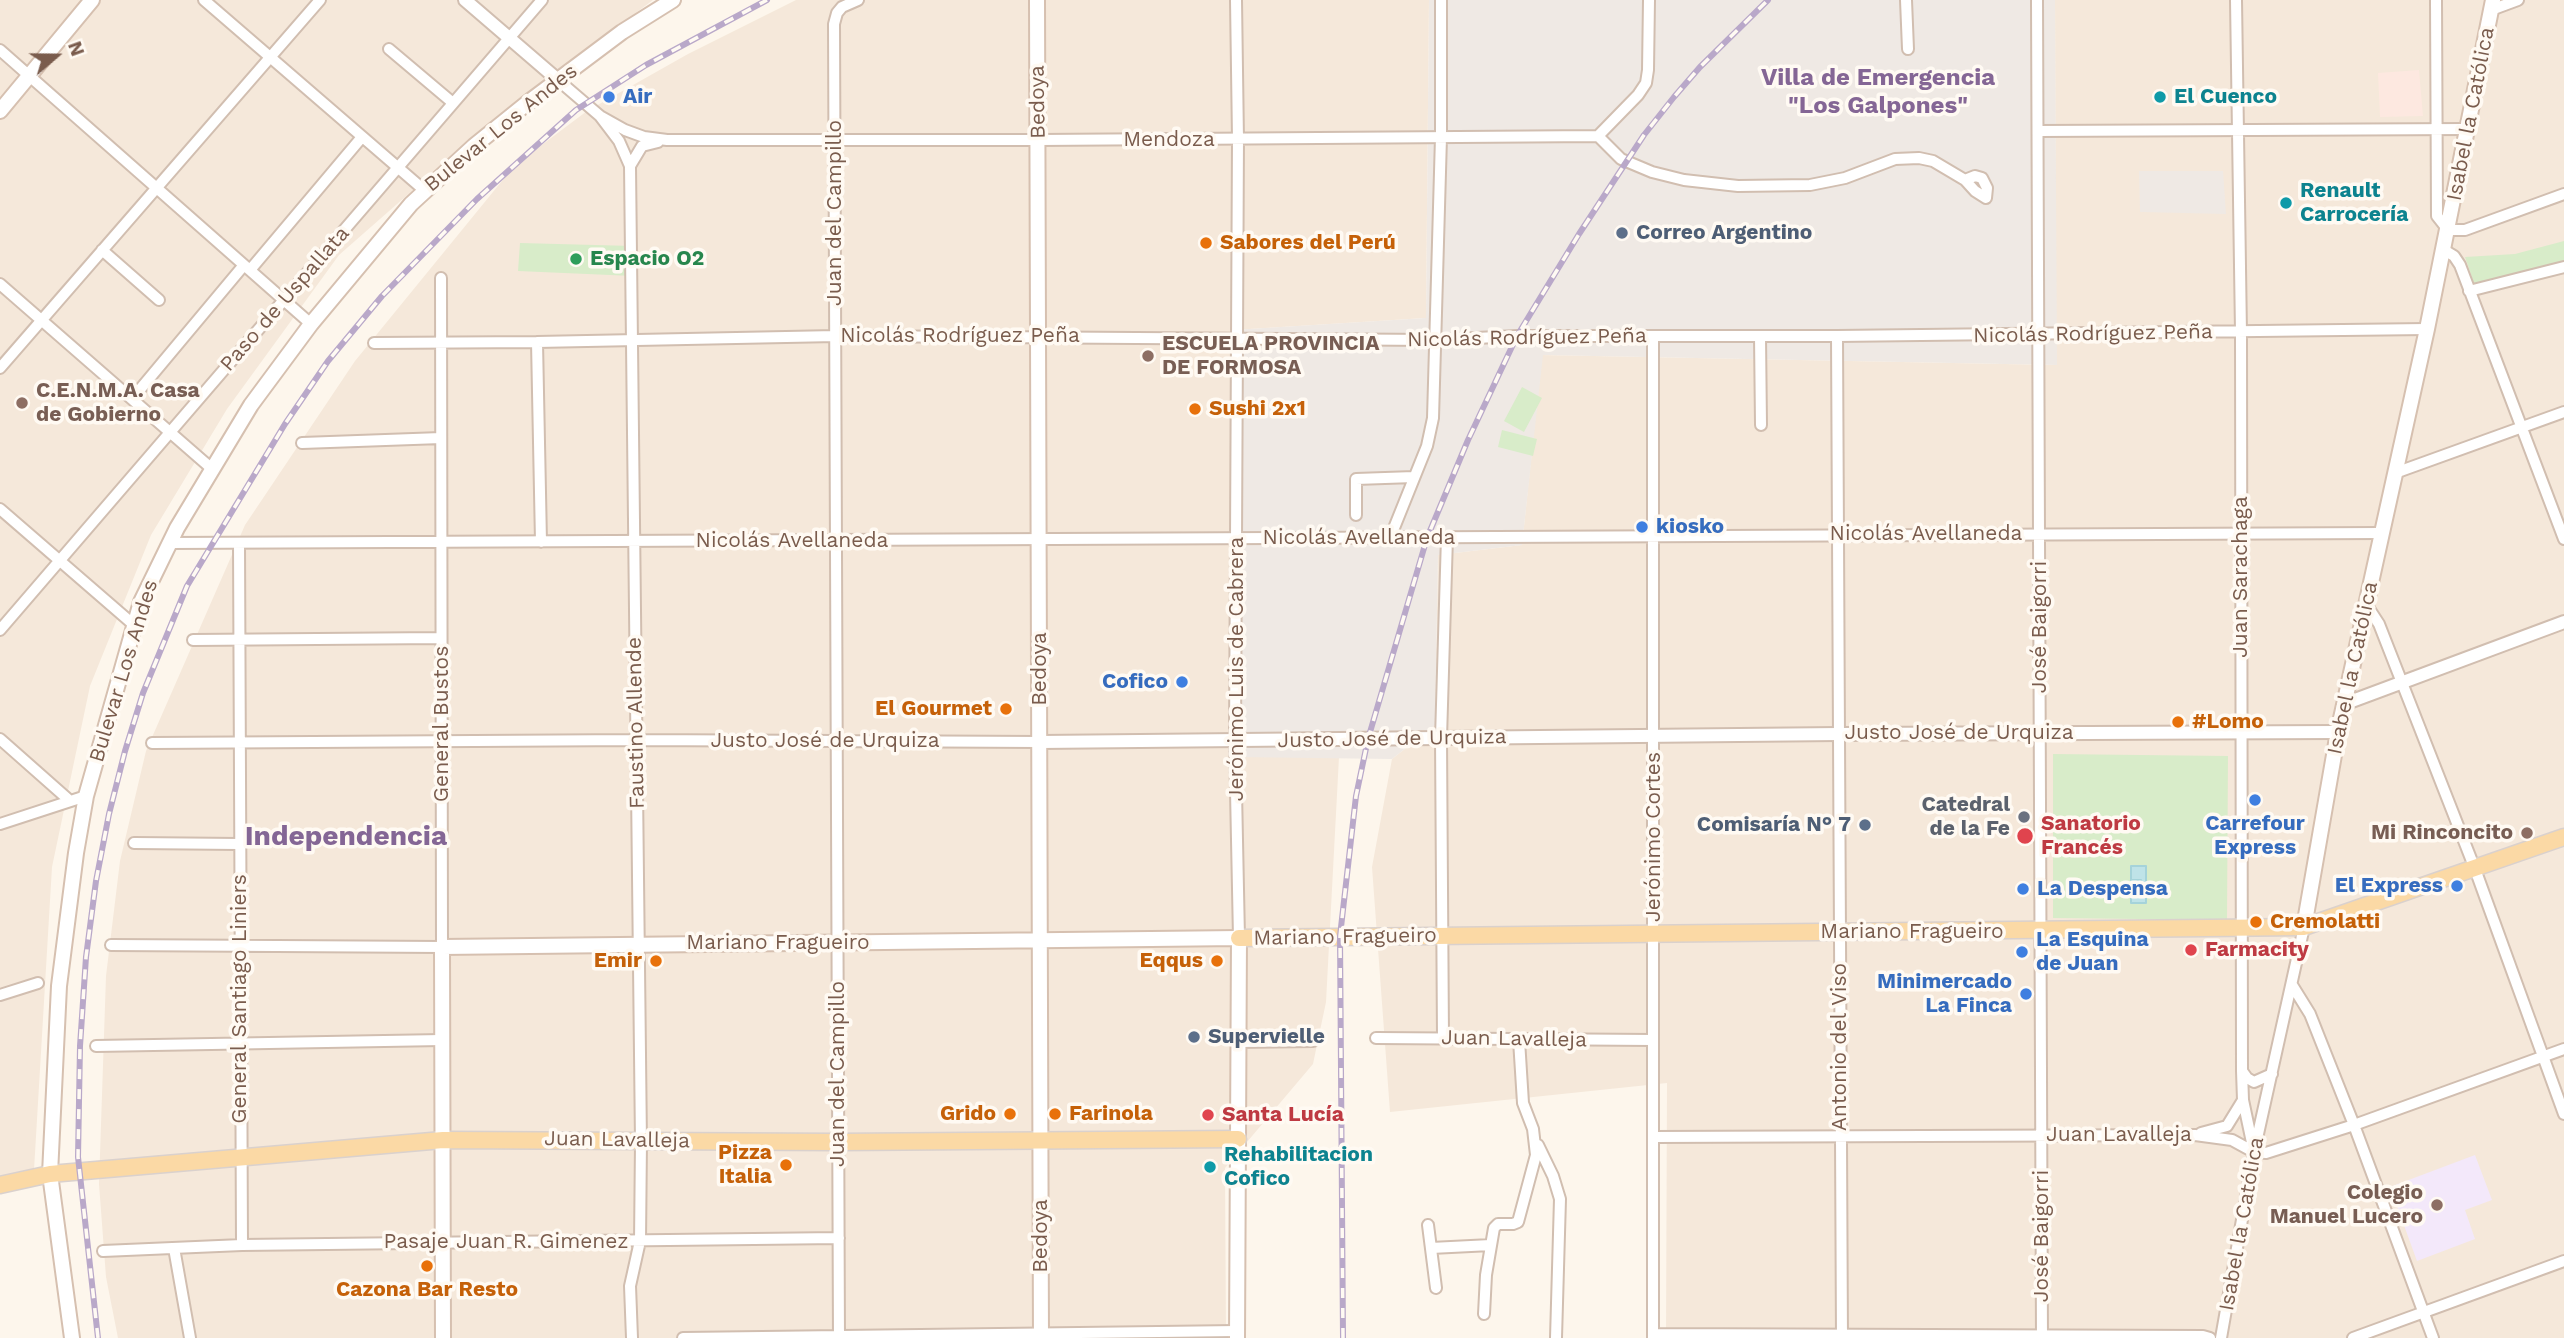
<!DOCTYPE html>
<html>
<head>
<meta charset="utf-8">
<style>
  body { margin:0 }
  #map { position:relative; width:2564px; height:1338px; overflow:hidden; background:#fdf6ec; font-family:"Work Sans",sans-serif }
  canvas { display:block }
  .north { position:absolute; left:21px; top:21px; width:70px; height:70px; -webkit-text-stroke:5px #fffaf3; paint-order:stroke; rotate:70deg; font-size:19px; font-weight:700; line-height:28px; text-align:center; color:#7a5c4d }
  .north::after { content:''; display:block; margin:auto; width:24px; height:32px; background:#7a5c4d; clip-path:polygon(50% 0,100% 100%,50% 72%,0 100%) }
</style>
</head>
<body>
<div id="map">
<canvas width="2564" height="1338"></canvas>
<div class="north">N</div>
</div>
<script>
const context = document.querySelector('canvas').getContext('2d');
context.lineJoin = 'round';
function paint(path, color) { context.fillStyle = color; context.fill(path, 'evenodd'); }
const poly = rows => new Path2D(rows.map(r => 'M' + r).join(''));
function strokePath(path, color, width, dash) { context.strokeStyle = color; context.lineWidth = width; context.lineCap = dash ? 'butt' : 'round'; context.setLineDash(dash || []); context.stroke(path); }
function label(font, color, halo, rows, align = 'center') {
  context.font = font + ' "Work Sans",sans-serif'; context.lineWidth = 7; context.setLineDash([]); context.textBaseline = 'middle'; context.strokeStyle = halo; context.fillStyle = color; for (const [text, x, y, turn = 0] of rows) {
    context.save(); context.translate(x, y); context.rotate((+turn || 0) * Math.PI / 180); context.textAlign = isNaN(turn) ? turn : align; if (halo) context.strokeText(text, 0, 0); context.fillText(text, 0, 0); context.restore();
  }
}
paint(poly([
  [0,0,653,0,495,118,339,255,227,409,151,535,90,686,52,867,34,1170,0,1178],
  [796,0,1429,0,1426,318,1234,330,1235,757,1339,757,1326,1002,1313,1064,1225,1168,1226,1338,118,1338,106,1277,99,1184,106,976,120,861,146,751,245,525,355,361,515,165,587,111,688,54],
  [2055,0,2564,0,2564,1338,1666,1338,1667,1083,1390,1112,1372,867,1392,759,1435,725,1438,555,1522,545,1542,355,2056,365]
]), '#f5e8da');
paint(poly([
  [2419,70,2423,116,2380,117,2378,73]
]), '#fde8e0');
paint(poly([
  [1429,0,2055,0,2057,365,1543,355,1522,545,1438,555,1435,725,1392,759,1235,757,1233,330,1426,318],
  [2139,171,2223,171,2226,214,2140,212]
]), '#efe9e4');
paint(poly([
  [2475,1155,2492,1200,2465,1210,2475,1239,2417,1261,2390,1187]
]), '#f3e8fa');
paint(poly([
  [2564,241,2564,267,2476,289,2465,257,2515,254],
  [520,243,633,246,633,276,518,271],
  [1522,387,1542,398,1524,432,1504,421],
  [1502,430,1537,439,1533,456,1498,447],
  [2053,754,2228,756,2227,920,2053,918]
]), '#d8ecc9');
const water = poly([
  [2131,866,2146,866,2146,903,2131,903,2131,889,2142,887,2141,880,2131,880,2131,866]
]);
paint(water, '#bfe3e8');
strokePath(water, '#a5d3da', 2);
const minor = poly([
  [204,0,424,190],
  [1236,0,1238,139,1235,742,1239,938],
  [1906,0,1908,49],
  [2037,0,2042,1338],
  [2236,0,2241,332,2242,1071,2243,1100,2254,1152],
  [2436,0,2437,216,2448,230,2465,230,2564,194],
  [2491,10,2518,0],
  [389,49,453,103],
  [0,50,311,324],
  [558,80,600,116,625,130,644,137,667,140,1039,140,1598,136,1638,95,1646,83,1648,70,1649,0],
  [600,116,619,141,630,166,641,1142,640,1241,630,1286,632,1338],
  [2038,131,2467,129],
  [1598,136,1621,159,1652,172,1684,180,1738,186,1810,185,1845,178,1895,159,1919,158,1933,161,1965,180,1975,176,1982,178,1987,188,1986,198,1975,191,1965,180],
  [630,166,642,146,658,142],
  [102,250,159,300],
  [2444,250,2454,256,2460,265,2564,539],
  [250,270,362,137],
  [0,284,211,468],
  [2469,291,2564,267],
  [1653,336,1653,1338],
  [1760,336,1761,425],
  [1837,336,1842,1338],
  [537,342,541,542],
  [374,343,537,342,836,336,1435,340,1517,336,1837,336,2427,329],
  [0,368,320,0],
  [132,399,244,265],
  [302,443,441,438],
  [2395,473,2564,412],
  [0,509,134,625],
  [1356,515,1356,479,1414,477],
  [1390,538,1427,446,1433,418,1441,137,1441,0],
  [169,543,2382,533],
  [239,543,242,1245],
  [2366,604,2379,624,2475,869,2564,1114],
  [0,630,542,0],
  [193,640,441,638],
  [0,739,69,800],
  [152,743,636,740,1040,742],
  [0,824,86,796],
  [134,843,239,844],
  [111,945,442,947,441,278],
  [2292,985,2310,1014,2354,1125,2433,1338],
  [0,995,38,983],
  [1376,1038,1653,1040],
  [1443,1038,1441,738,1447,537],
  [1238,1042,1313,1041],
  [96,1046,442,1040],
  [2242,1071,2247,1078,2254,1082,2272,1074],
  [2201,1133,2227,1126,2243,1100],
  [1654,1137,2195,1135,2232,1140,2254,1152,2266,1153,2354,1125,2564,1049],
  [1538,1145,1553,1176,1560,1199,1556,1338],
  [1428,1225,1436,1288],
  [174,1248,190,1338],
  [1431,1248,1491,1245],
  [103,1251,242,1245,839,1238],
  [1484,1314,1486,1275,1494,1228,1498,1224,1513,1224,1518,1222,1536,1155,1533,1129,1523,1103,1519,1040],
  [1653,1334,2203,1336,2210,1338],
  [683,1338,1237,1331],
  [839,1338,834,24,837,13,842,7,858,0],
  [2221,1338,2254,1152,2304,927],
  [2353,1338,2564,1261]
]);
const tertiary = poly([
  [465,0,558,80],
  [2344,704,2564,622],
  [1040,742,1839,734,2338,732]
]);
const secondary = poly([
  [1037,0,1041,1338],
  [0,111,92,0],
  [2304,927,2338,732,2427,329,2493,0],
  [72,1338,50,1174,59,986,76,853,86,796,141,602,177,528,251,405,311,324,411,204,474,146,526,104,622,32,673,0],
  [443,1338,442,947,1239,938,1237,1338]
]);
const primary = poly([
  [1239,938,2304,927,2564,837],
  [0,1185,50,1174,443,1140,838,1142,1238,1139]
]);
strokePath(minor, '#d1beb0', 14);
strokePath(tertiary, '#d1beb0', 16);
strokePath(secondary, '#d6c0b0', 18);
strokePath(primary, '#dad1cd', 19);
strokePath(minor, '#fff', 10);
strokePath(tertiary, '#fff', 12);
strokePath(secondary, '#fff', 14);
strokePath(primary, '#fbd9a5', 16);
const rail = poly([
  [98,1338,78,1157,80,1046,86,957,96,881,109,814,125,751,143,693,187,586,285,424,328,361,382,296,477,199,576,110,646,65,767,0],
  [1343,1338,1340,936,1356,796,1368,739,1427,538,1468,440,1517,336,1579,234,1644,135,1674,97,1700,67,1768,0]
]);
strokePath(rail, '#b9a8c9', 6);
strokePath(rail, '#fffaf3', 3.5, [10]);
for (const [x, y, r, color] of [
  [609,97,7,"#3f7fe0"],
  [2160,97,7,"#0f9aa8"],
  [2286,203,7,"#0f9aa8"],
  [1622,233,7,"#5c6f8a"],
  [1206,243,7,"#e8710a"],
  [576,259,7,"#2e9e5b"],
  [1148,356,7,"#8d6e63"],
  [22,403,7,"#8d6e63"],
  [1195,409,7,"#e8710a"],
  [1642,527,7,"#3f7fe0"],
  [1182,682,7,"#3f7fe0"],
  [1006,709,7,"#e8710a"],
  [2178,722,7,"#e8710a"],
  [2255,800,7,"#3f7fe0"],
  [2024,817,7,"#6b7280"],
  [1865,825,7,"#5c6f8a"],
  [2527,833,7,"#8d6e63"],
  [2025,836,9,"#e0444e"],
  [2457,886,7,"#3f7fe0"],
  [2023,889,7,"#3f7fe0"],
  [2256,922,7,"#e8710a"],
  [2191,950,7,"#e0444e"],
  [2022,952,7,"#3f7fe0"],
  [656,961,7,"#e8710a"],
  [1217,961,7,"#e8710a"],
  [2026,994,7,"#3f7fe0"],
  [1194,1037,7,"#5c6f8a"],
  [1010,1114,7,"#e8710a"],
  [1055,1114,7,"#e8710a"],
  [1208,1115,7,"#e0444e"],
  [786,1165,7,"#e8710a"],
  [1210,1167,7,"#0f9aa8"],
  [2437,1205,7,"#8d6e63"],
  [427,1266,7,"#e8710a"]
]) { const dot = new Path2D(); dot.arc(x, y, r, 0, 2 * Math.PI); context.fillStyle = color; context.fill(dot); strokePath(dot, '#fffaf3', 2.5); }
label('bold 21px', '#366cbe', '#fffaf3', [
  ["Air",623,97],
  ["kiosko",1656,527],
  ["Cofico",1168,682,"right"],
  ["Carrefour",2255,824,"center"],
  ["Express",2255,848,"center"],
  ["El Express",2443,886,"right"],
  ["La Despensa",2037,889],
  ["La Esquina",2036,940],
  ["de Juan",2036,964],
  ["Minimercado",2012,982,"right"],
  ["La Finca",2012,1006,"right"]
], 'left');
label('bold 21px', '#0d838f', '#fffaf3', [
  ["El Cuenco",2174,97],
  ["Renault",2300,191],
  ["Carrocería",2300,215],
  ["Rehabilitacion",1224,1155],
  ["Cofico",1224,1179]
], 'left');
label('21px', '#7a5c4d', '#fffaf3', [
  ["Bedoya",1038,102,-91],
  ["Isabel la Católica",2471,114,-79],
  ["Bulevar Los Andes",501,128,-39],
  ["Mendoza",1169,140],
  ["Juan del Campillo",835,213,-90],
  ["Paso de Uspallata",285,299,-49],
  ["Nicolás Rodríguez Peña",2093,334,-1],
  ["Nicolás Rodríguez Peña",960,336],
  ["Nicolás Rodríguez Peña",1527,338,-1],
  ["Nicolás Avellaneda",1926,534],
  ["Nicolás Avellaneda",1359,538],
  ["Nicolás Avellaneda",792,541],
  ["Juan Sarachaga",2241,577,-90],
  ["José Baigorri",2040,627,-90],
  ["Isabel la Católica",2353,668,-78],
  ["Bedoya",1040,669,-90],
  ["Jerónimo Luis de Cabrera",1237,669,-90],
  ["Bulevar Los Andes",124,671,-73],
  ["Faustino Allende",636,723,-91],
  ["General Bustos",442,724,-90],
  ["Justo José de Urquiza",1959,733],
  ["Justo José de Urquiza",1392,739,-1],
  ["Justo José de Urquiza",825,741],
  ["Jerónimo Cortes",1654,837,-90],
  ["Mariano Fragueiro",1912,932],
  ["Mariano Fragueiro",1345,937,-1],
  ["Mariano Fragueiro",778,943],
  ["General Santiago Liniers",240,999,-90],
  ["Juan Lavalleja",1514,1039,1],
  ["Antonio del Viso",1840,1047,-90],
  ["Juan del Campillo",838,1074,-90],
  ["Juan Lavalleja",2119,1135],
  ["Juan Lavalleja",617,1140,1],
  ["Isabel la Católica",2242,1224,-80],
  ["Bedoya",1041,1236,-90],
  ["José Baigorri",2042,1236,-90],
  ["Pasaje Juan R. Gimenez",506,1242]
]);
label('bold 21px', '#4e5e75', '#fffaf3', [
  ["Correo Argentino",1636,233],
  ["Comisaría N° 7",1851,825,"right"],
  ["Supervielle",1208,1037]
], 'left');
label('bold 21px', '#c56008', '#fffaf3', [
  ["Sabores del Perú",1220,243],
  ["Sushi 2x1",1209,409],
  ["El Gourmet",992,709,"right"],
  ["#Lomo",2192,722],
  ["Cremolatti",2270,922],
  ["Emir",642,961,"right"],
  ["Eqqus",1203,961,"right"],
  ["Grido",996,1114,"right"],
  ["Farinola",1069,1114],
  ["Pizza",772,1153,"right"],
  ["Italia",772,1177,"right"],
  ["Cazona Bar Resto",427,1290,"center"]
], 'left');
label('bold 21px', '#27864d', '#fffaf3', [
  ["Espacio O2",590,259]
], 'left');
label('bold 21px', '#785e54', '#fffaf3', [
  ["ESCUELA PROVINCIA",1162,344],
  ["DE FORMOSA",1162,368],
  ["C.E.N.M.A. Casa",36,391],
  ["de Gobierno",36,415],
  ["Mi Rinconcito",2513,833,"right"],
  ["Colegio",2423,1193,"right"],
  ["Manuel Lucero",2423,1217,"right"]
], 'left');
label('bold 21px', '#5b616d', '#fffaf3', [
  ["Catedral",2010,805],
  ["de la Fe",2010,829]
], 'right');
label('bold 21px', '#be3a42', '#fffaf3', [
  ["Sanatorio",2041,824],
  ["Francés",2041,848],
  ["Farmacity",2205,950],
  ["Santa Lucía",1222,1115]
], 'left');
label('bold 24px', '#846695', '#fffaf3', [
  ["Villa de Emergencia",1878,78],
  ["\"Los Galpones\"",1878,106]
]);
label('bold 28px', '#846695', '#fffaf3', [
  ["Independencia",346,837]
]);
</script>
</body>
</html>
